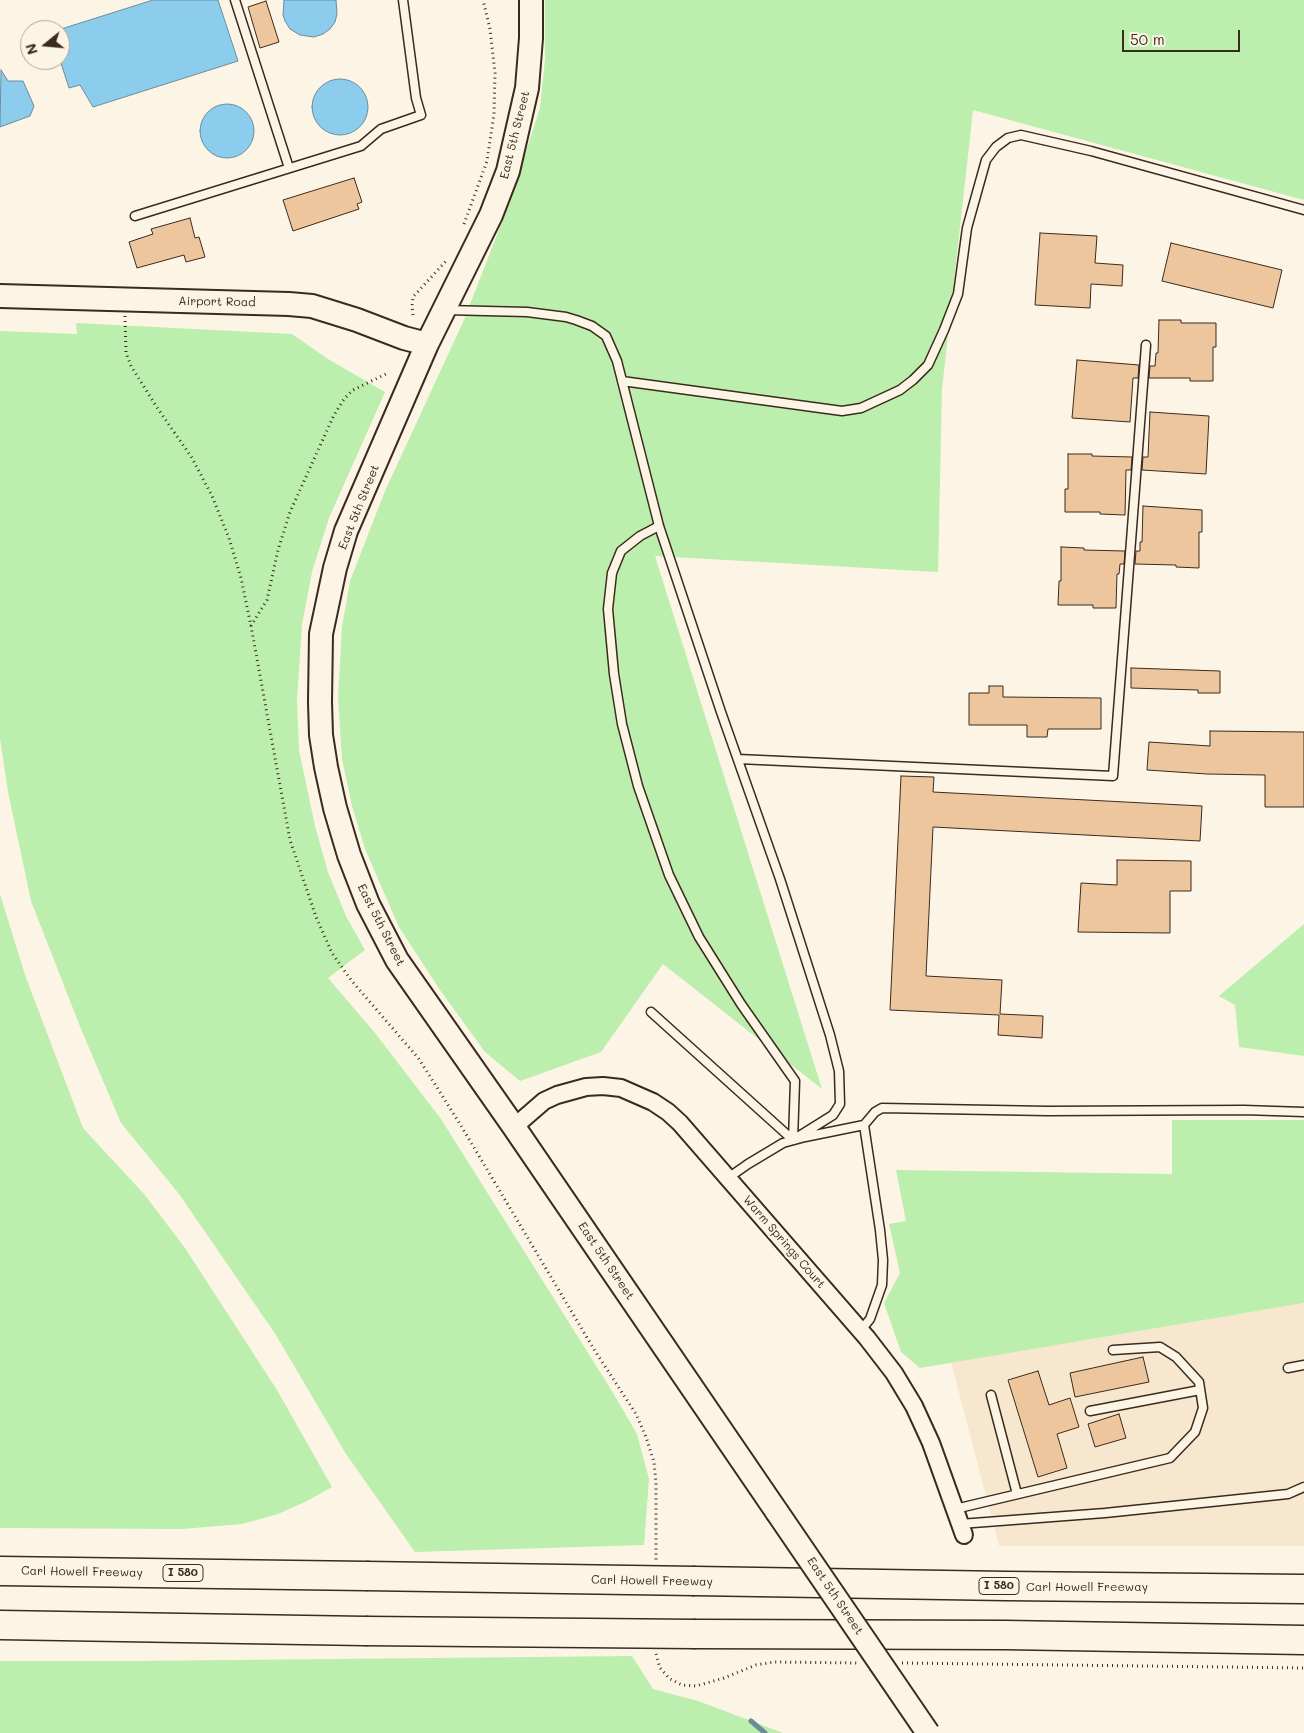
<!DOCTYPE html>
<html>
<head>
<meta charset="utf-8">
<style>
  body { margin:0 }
  #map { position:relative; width:1304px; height:1733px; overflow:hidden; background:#fcf5e5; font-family:Mali,sans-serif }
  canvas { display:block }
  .north { position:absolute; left:20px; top:20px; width:50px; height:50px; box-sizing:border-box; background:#fcf5e5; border:1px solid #afa495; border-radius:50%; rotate:253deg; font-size:14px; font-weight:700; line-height:20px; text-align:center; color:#3b2a1e }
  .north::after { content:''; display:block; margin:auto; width:18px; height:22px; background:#3b2a1e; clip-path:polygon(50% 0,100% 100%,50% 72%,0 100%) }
  .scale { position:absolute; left:1122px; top:30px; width:118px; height:22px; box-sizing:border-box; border:2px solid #3b2a1e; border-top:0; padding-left:6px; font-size:15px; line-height:18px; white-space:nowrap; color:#3b2a1e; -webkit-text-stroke:4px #fcf5e5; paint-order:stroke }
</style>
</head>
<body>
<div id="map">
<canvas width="1304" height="1733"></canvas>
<div class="north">N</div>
<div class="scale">50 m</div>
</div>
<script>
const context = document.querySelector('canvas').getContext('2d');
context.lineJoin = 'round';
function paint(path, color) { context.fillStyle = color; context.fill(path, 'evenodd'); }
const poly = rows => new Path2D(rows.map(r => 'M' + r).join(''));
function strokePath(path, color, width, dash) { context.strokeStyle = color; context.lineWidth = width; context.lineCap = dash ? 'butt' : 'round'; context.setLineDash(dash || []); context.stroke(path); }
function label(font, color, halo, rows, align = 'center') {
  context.font = font + ' Mali,sans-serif'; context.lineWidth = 4.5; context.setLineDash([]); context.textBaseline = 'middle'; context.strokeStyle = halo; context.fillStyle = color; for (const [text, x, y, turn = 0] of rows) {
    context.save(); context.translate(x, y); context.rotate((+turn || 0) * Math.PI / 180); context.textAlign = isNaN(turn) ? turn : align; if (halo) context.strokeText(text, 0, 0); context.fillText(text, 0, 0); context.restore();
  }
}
paint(poly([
  [1304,1303,1304,1546,999,1546,951,1362]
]), '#f8e7cf');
paint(poly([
  [545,0,1304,0,1304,200,973,110,942,389,938,572,655,556,822,1089,663,964,601,1052,520,1081,485,1052,440,990,399,927,365,849,352,806,342,759,338,698,342,627,350,581,385,491,464,320,509,204,540,108,545,59],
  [76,323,292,334,328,359,385,392,329,518,312,572,302,624,297,701,299,750,315,826,328,872,346,916,365,950,328,978,375,1033,441,1119,612,1391,637,1434,649,1479,644,1545,415,1552,346,1454,276,1335,179,1194,121,1123,81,1029,31,901,8,792,0,738,0,331,77,334],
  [0,894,25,975,83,1128,144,1194,185,1248,277,1390,332,1487,307,1501,278,1514,242,1524,182,1529,0,1528],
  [1304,924,1304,1056,1239,1047,1235,1005,1219,996],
  [1172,1120,1304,1120,1304,1303,920,1368,901,1352,884,1303,900,1273,889,1224,906,1221,896,1170,1172,1174],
  [632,1656,653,1689,698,1701,783,1733,0,1733,0,1661,134,1661]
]), '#bceead');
const water = poly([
  [153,0,218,0,238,61,93,107,80,85,69,88,60,60,60,30,58,30,153,0],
  [284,0,336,0,337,14,335,22,330,29,323,34,314,37,300,35,290,29,285,21,283,15,284,0],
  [1,70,8,81,23,81,34,106,30,116,0,127,1,70],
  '312 107a28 28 0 1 1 56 0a28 28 0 1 1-56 0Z',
  '200 131a27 27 0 1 1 54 0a27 27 0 1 1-54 0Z'
]);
paint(water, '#8ccded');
strokePath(water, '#6c8c9a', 1);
strokePath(poly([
  [751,1721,765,1733]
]), '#6c8c9a', 5);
const building = poly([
  [266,1,279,42,260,48,248,7,266,1],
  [354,178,362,202,357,204,359,209,293,231,283,200,354,178],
  [190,218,195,238,199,237,205,257,186,262,184,255,137,268,129,242,153,234,151,229,190,218],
  [1040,233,1097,236,1095,263,1123,265,1122,286,1091,284,1090,308,1035,305,1040,233],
  [1171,243,1282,270,1273,308,1162,281,1171,243],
  [1159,320,1181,320,1181,323,1216,323,1216,347,1213,347,1213,381,1190,381,1190,378,1149,378,1150,366,1155,366,1156,353,1158,353,1159,320],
  [1077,360,1139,365,1138,378,1133,378,1130,422,1072,418,1077,360],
  [1150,412,1209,416,1206,474,1142,470,1143,457,1148,457,1150,412],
  [1068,454,1092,454,1092,456,1132,457,1131,470,1126,470,1125,515,1100,514,1100,512,1065,512,1065,489,1068,489,1068,454],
  [1143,506,1202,510,1202,532,1199,532,1199,568,1176,567,1176,565,1135,564,1136,551,1140,551,1140,542,1142,542,1143,506],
  [1061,547,1084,548,1084,550,1125,551,1124,564,1120,564,1119,574,1117,574,1116,608,1093,608,1093,605,1058,605,1059,581,1061,581,1061,547],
  [1131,668,1220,671,1220,693,1198,693,1198,690,1131,688,1131,668],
  [989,686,1003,686,1003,697,1101,698,1101,729,1048,729,1047,737,1027,737,1027,725,969,725,969,693,989,693,989,686],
  [1210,731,1304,732,1304,807,1265,807,1265,775,1207,774,1147,770,1149,742,1210,746,1210,731],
  [901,776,934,777,933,792,1202,806,1200,841,933,827,926,976,1002,980,1000,1014,1043,1016,1042,1038,998,1035,999,1015,890,1010,901,776],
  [1117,860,1191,861,1191,891,1170,891,1170,933,1078,932,1081,883,1117,885,1117,860],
  [1143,1357,1149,1382,1075,1397,1070,1373,1143,1357],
  [1038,1371,1049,1405,1070,1398,1079,1427,1057,1434,1067,1468,1038,1477,1008,1380,1038,1371],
  [1119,1414,1126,1438,1095,1447,1088,1424,1119,1414]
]);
paint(building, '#eec69d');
strokePath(building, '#3b2a1e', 1);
const lane = poly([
  [235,0,289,168],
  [135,216,361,146,381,129,421,115,416,98,403,0],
  [446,310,527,312,566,317,576,320,592,326,606,336,617,361,659,526,721,712,780,879,830,1035,839,1071,840,1104,833,1115,793,1140],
  [622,381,842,411,861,408,900,390,913,380,928,365,944,330,958,294,967,228,986,160,996,147,1008,138,1021,135,1091,151,1304,210],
  [659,526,640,536,621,551,612,573,608,609,614,674,622,724,638,786,669,875,699,937,741,1004,795,1081,793,1140],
  [738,759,1113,776,1146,345],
  [651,1012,793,1140],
  [728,1178,748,1164,783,1143,805,1137,864,1125],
  [861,1330,870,1319,882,1285,883,1260,880,1230,864,1125,875,1112,882,1108,1048,1111,1244,1110,1304,1112],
  [1288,1368,1304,1365],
  [991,1395,1017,1494],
  [1090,1411,1200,1390],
  [955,1509,1170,1458,1195,1432,1203,1408,1199,1382,1176,1357,1160,1347,1113,1350],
  [960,1524,1105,1513,1288,1494,1304,1487]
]);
const street = poly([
  [514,1127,544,1101,557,1095,586,1087,603,1086,621,1088,653,1102,668,1112,680,1123,867,1338,894,1373,914,1406,931,1443,964,1535]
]);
const secondary = poly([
  [531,0,531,38,527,88,508,171,491,215,427,344,346,531,335,568,321,634,320,702,321,735,326,767,335,808,349,855,368,904,397,960,514,1127,777,1512],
  [0,296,289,304,312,306,357,320,404,338,427,344]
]);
const highway = poly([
  [0,1571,366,1576],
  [695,1581,1006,1586,1304,1589],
  [0,1625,365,1631],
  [696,1634,1005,1635,1304,1640]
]);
strokePath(lane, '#3b2a1e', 11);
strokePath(street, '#3b2a1e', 20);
strokePath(secondary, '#3b2a1e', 26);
strokePath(highway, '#3b2a1e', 31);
strokePath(poly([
  [464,224,487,161,494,114,495,73,490,29,483,0],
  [413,315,412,306,413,297,446,261],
  [125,316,126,353,131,366,156,406,192,458,212,496,229,538,241,578,251,626,290,840,316,917,332,953,351,980,419,1059,460,1124,595,1351,636,1414,646,1437,654,1462,656,1483,656,1560],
  [251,626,267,600,278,550,290,512,334,415,344,399,353,390,388,373],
  [656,1654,660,1668,670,1679,682,1685,696,1686,724,1678,756,1665,774,1662,858,1663],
  [902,1663,1304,1668]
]), '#3b2a1e', 3, [1, 4]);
strokePath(lane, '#fcf5e5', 8);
strokePath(street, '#fcf5e5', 16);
strokePath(secondary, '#fcf5e5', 22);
strokePath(highway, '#fcf5e5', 28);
const secondaryBridge = poly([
  [777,1512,928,1733]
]);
const highwayBridge = poly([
  [366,1576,695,1581],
  [365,1631,696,1634]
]);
strokePath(secondaryBridge, '#3b2a1e', 26, []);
strokePath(highwayBridge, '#3b2a1e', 31, []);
strokePath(secondaryBridge, '#fcf5e5', 22);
strokePath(highwayBridge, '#fcf5e5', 28);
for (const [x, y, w] of [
  [183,1573,40],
  [999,1586,40]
]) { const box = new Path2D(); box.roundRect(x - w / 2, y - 8.5, w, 17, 4); context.fillStyle = '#fcf5e5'; context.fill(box); strokePath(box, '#3b2a1e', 1); }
label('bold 11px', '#3b2a1e', null, [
  ["I 580",183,1573],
  ["I 580",999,1586]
]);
label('12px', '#3b2a1e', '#fcf5e5', [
  ["East 5th Street",515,135,-76],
  ["Airport Road",217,302,1],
  ["East 5th Street",359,507,-68],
  ["East 5th Street",381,925,63],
  ["Warm Springs Court",784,1242,49],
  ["East 5th Street",606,1261,56],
  ["Carl Howell Freeway",82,1572,1],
  ["Carl Howell Freeway",652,1581,1],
  ["Carl Howell Freeway",1087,1587],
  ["East 5th Street",835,1596,56]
]);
</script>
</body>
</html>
